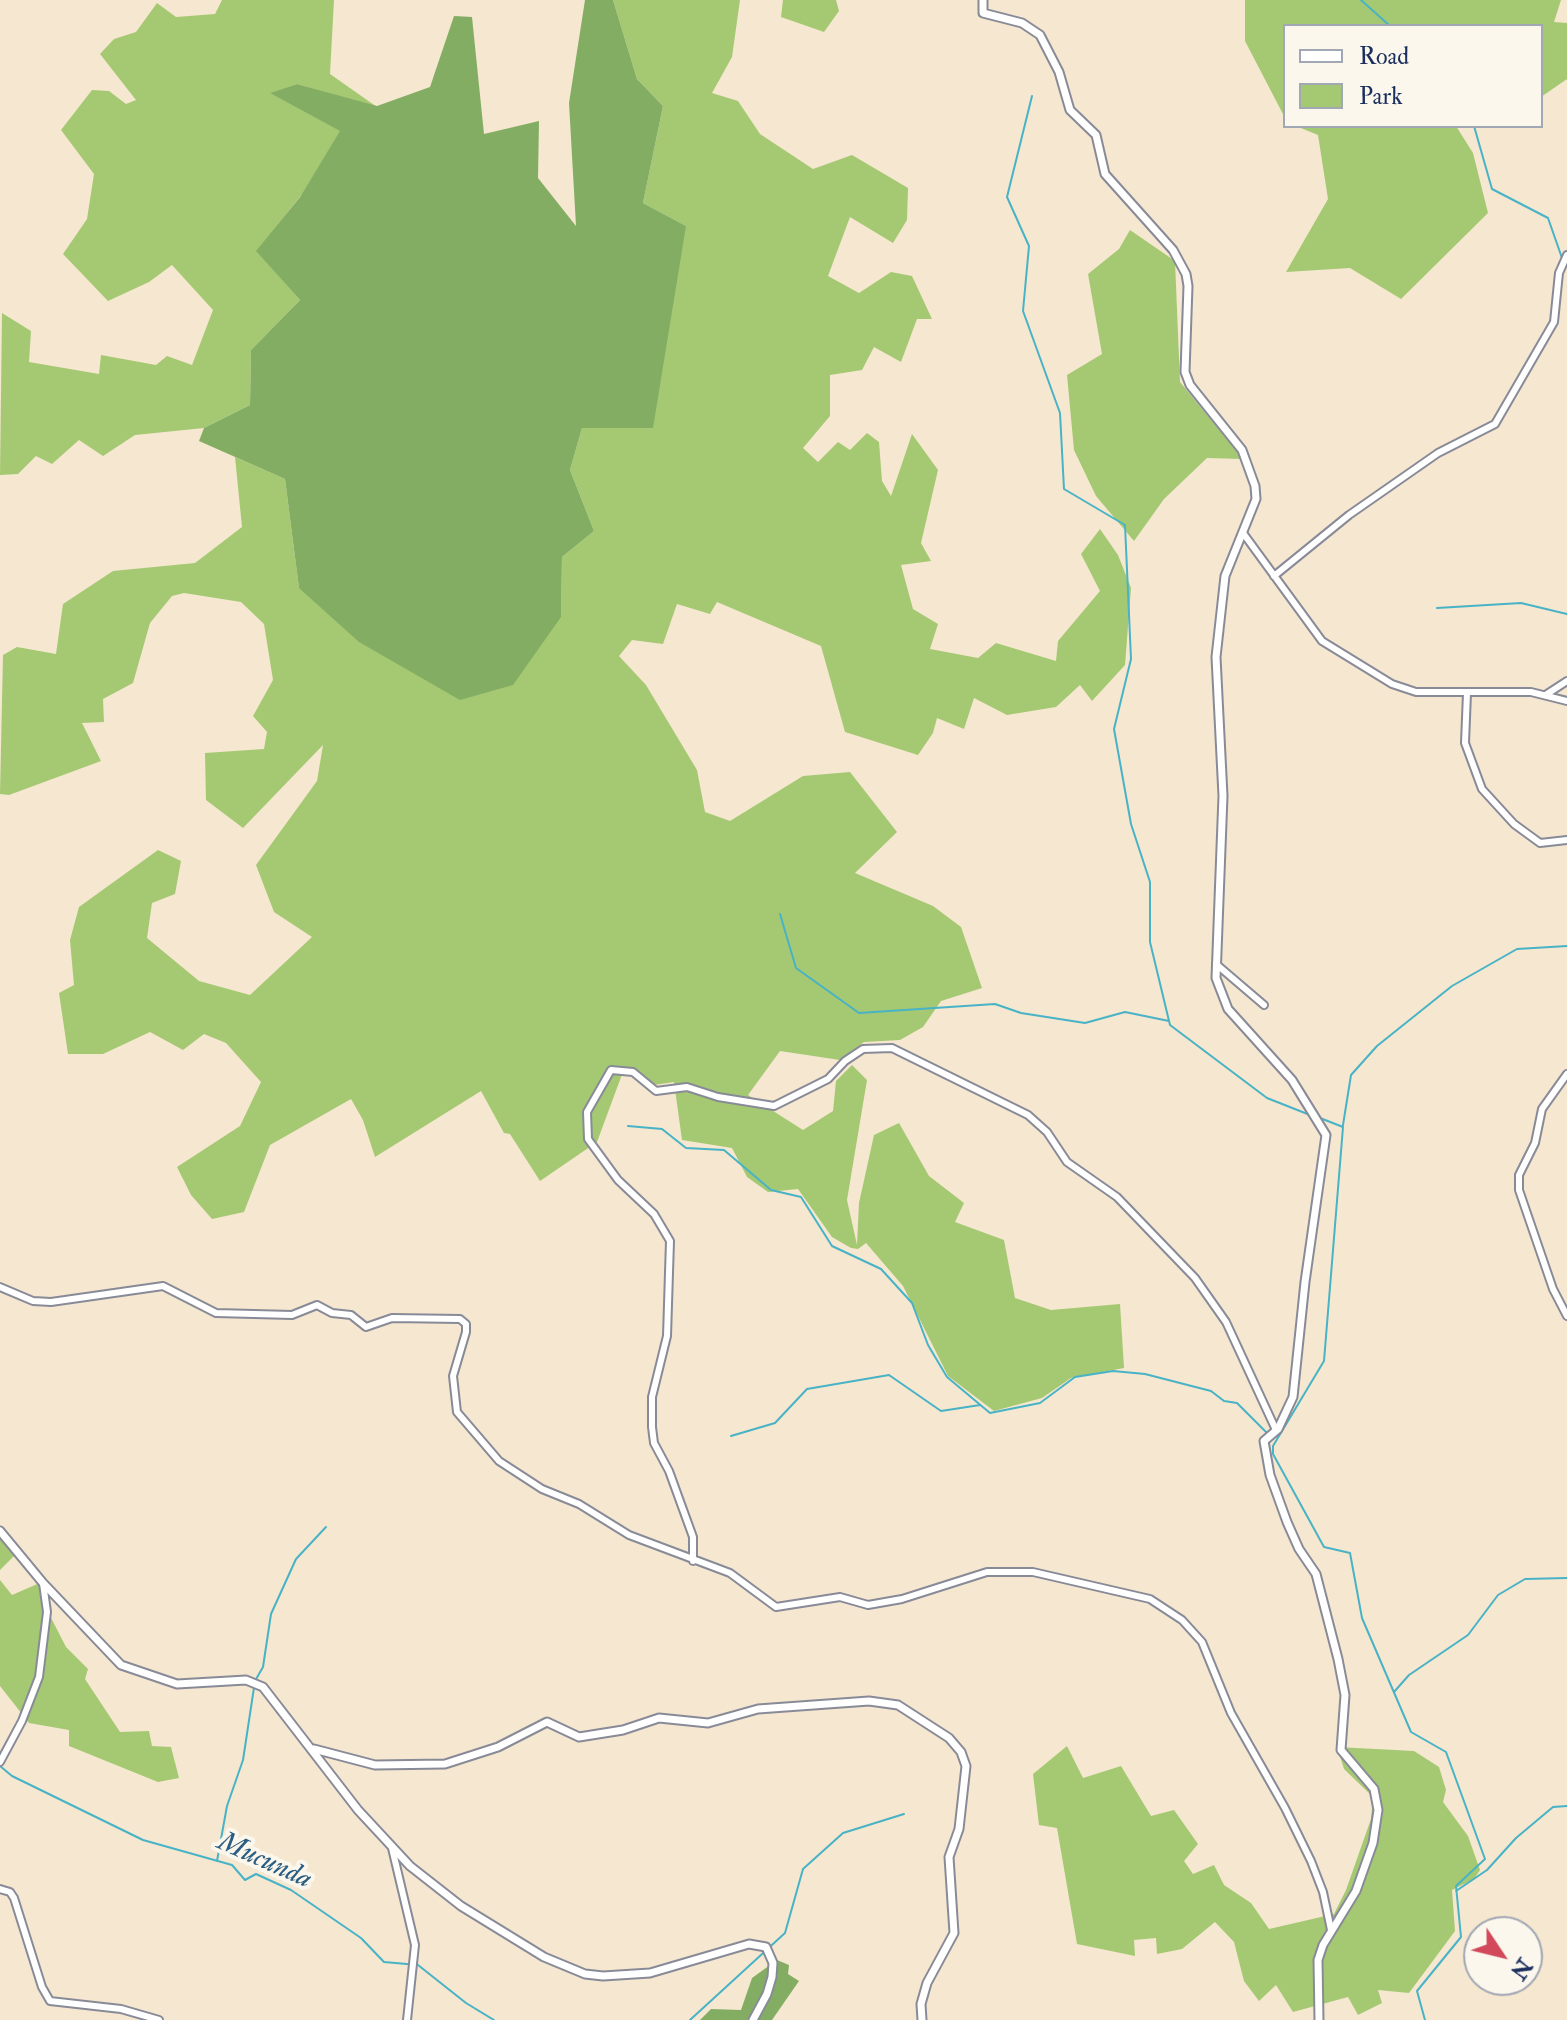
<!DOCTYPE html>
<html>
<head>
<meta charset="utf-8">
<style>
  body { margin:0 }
  #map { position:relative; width:1567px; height:2020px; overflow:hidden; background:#f6e7d0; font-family:"IM FELL Double Pica",serif }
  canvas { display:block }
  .legend { position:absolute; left:1283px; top:24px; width:260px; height:104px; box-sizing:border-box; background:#fbf7ec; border:2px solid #a1a7b3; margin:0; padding:10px 14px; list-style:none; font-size:24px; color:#1b2f5e }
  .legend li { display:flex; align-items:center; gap:16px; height:40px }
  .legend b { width:40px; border:2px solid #a1a7b3 }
  .north { position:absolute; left:1463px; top:1916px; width:80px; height:80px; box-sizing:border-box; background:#fbf7ec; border:2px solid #a1a7b3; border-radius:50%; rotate:125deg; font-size:22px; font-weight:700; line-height:32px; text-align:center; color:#1b2f5e }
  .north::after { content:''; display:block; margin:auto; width:28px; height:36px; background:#d1495b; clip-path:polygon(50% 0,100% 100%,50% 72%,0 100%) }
</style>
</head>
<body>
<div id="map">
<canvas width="1567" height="2020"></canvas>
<ul class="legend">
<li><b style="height:10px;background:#fff"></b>Road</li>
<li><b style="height:22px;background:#a5c972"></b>Park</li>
</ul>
<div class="north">N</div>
</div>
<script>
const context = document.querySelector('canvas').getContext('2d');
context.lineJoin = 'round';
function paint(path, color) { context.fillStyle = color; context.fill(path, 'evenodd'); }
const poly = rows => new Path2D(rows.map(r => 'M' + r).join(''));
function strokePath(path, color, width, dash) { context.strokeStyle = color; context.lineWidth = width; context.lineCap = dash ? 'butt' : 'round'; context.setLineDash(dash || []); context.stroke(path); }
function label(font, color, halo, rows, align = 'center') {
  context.font = font + ' "IM FELL Double Pica",serif'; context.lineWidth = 8; context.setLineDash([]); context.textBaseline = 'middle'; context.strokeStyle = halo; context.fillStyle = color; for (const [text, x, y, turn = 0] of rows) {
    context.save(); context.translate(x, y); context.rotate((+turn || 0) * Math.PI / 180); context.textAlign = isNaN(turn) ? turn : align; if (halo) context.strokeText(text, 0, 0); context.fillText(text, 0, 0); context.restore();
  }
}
paint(poly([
  [222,0,334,0,330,74,377,107,297,84,271,93,341,131,302,194,257,251,300,300,251,350,250,405,204,428,135,435,103,456,79,440,52,464,36,456,18,474,0,475,2,313,31,331,29,362,99,374,101,355,156,365,167,356,192,365,213,310,172,265,149,282,108,301,63,254,87,219,94,174,61,130,92,90,109,91,126,104,136,100,100,54,114,39,136,32,157,3,176,17,215,14],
  [613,0,740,0,732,57,712,93,738,101,760,134,813,169,852,155,908,188,907,220,893,243,850,217,828,276,859,293,891,272,912,276,932,319,917,319,901,362,874,347,862,370,830,375,830,416,803,448,818,462,838,442,850,450,867,433,879,442,882,481,891,496,912,434,938,470,921,543,931,561,901,565,913,609,938,624,930,649,978,658,996,643,1056,661,1058,641,1100,591,1081,554,1100,529,1118,555,1131,588,1125,665,1092,701,1080,685,1056,707,1007,715,974,698,964,729,937,718,933,733,918,755,845,732,821,646,717,602,710,614,677,604,663,644,632,640,619,656,646,685,697,770,705,812,730,821,803,776,850,772,897,832,855,873,933,906,961,927,982,988,941,1001,923,1027,900,1040,864,1042,840,1060,780,1051,748,1095,803,1130,833,1111,836,1081,852,1065,867,1080,847,1200,857,1245,859,1203,874,1135,899,1123,929,1176,964,1203,955,1222,1004,1240,1015,1298,1051,1310,1120,1304,1124,1368,1071,1378,1042,1398,994,1411,948,1376,903,1286,866,1243,858,1249,851,1248,832,1237,798,1189,768,1192,747,1177,732,1148,682,1140,674,1082,654,1085,624,1069,597,1142,540,1181,510,1134,504,1133,481,1091,375,1157,363,1120,351,1099,270,1145,244,1212,212,1219,191,1195,177,1167,240,1126,261,1082,226,1043,204,1034,183,1050,150,1032,103,1054,68,1054,59,993,74,985,70,940,79,907,158,850,181,861,175,894,152,903,147,938,199,981,250,995,312,937,274,912,256,865,317,781,323,745,243,828,206,800,205,753,264,749,267,732,253,716,273,680,264,624,241,602,184,593,172,596,150,623,133,683,103,699,104,722,82,723,101,761,9,795,0,794,3,655,17,647,56,654,63,604,113,571,195,563,242,527,235,457,285,479,299,588,561,617,562,557,594,531,570,470,582,428,686,226,643,203,663,106,637,79],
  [783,0,836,0,839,11,824,32,781,17],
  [1245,0,1561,0,1554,22,1567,23,1567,79,1541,97,1541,26,1285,26,1285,118,1245,41],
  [1296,126,1456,126,1473,153,1488,213,1401,299,1350,268,1286,272,1328,199,1318,135],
  [1130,230,1175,261,1180,382,1243,459,1207,458,1164,499,1134,541,1096,496,1074,450,1067,375,1102,354,1088,274,1119,249],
  [0,1536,16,1554,0,1570],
  [0,1580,12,1595,42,1582,45,1606,66,1647,88,1669,85,1679,120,1732,149,1731,152,1746,171,1747,179,1778,158,1782,69,1746,69,1730,29,1723,0,1686],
  [1067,1746,1083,1778,1121,1766,1151,1816,1174,1810,1198,1844,1184,1861,1193,1874,1214,1865,1224,1885,1251,1903,1269,1929,1334,1914,1346,1890,1371,1819,1373,1797,1344,1769,1337,1747,1414,1751,1439,1767,1446,1790,1443,1802,1468,1836,1480,1870,1474,1879,1452,1890,1455,1931,1409,1993,1378,1990,1382,2003,1358,2015,1348,1997,1293,2012,1276,1985,1259,2001,1244,1981,1234,1942,1215,1922,1182,1949,1157,1954,1156,1938,1134,1940,1135,1956,1077,1944,1057,1828,1039,1825,1033,1774]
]), '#a5c972');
paint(poly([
  [585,0,613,0,637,79,663,106,643,203,686,226,653,428,582,428,570,470,594,531,562,557,561,617,513,685,460,700,359,642,299,588,285,479,199,441,204,428,250,405,251,350,300,300,256,251,300,197,340,131,270,93,297,84,377,106,430,87,454,16,472,17,484,134,539,121,538,178,576,226,569,103],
  [777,1960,789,1965,788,1974,799,1981,772,2020,700,2020,711,2009,741,2010,752,1978]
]), '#84ad64');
strokePath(poly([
  [1361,0,1390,26],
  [1032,96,1007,197,1029,246,1023,311,1060,413,1064,489,1125,525,1131,659,1114,729,1131,824,1150,882,1150,942,1170,1025,1267,1098,1310,1115],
  [1474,126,1492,189,1548,218,1562,258],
  [1437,608,1521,603,1567,614],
  [780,914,796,968,859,1013,995,1004,1021,1013,1085,1023,1125,1012,1169,1021],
  [1320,1118,1343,1127,1324,1361,1273,1446,1273,1454,1324,1547,1350,1553,1362,1618,1411,1732,1446,1752,1485,1859,1456,1886,1461,1937,1417,1991,1425,2020],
  [1343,1125,1351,1075,1377,1046,1452,986,1517,949,1567,946],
  [628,1126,662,1129,686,1148,724,1150,771,1190,801,1197,832,1246,881,1269,912,1303,928,1345,947,1377,990,1413,1040,1403,1075,1377,1113,1371,1145,1374,1211,1391,1224,1401,1237,1403,1267,1433],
  [731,1436,775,1423,807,1389,889,1375,941,1411,980,1405],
  [1394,1692,1409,1675,1468,1635,1498,1595,1525,1579,1567,1578],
  [0,1766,12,1776,143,1840,232,1865,245,1880,256,1874,291,1890,361,1938,384,1962,418,1965,466,2003,494,2020],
  [217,1861,227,1806,243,1760,255,1681,263,1667,271,1614,296,1559,326,1527],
  [1456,1891,1487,1870,1516,1838,1553,1807,1567,1806],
  [690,2020,785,1933,803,1869,843,1833,904,1814]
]), '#48b3c6', 2);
const minor = poly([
  [1243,533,1322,641,1392,684,1416,692,1531,692,1567,701],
  [1274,576,1349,515,1438,453,1495,424,1554,322,1559,273,1567,255],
  [1467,693,1465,743,1482,789,1514,824,1540,843,1567,840],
  [1547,694,1567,681],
  [1216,964,1264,1005],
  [1567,1074,1542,1109,1535,1143,1519,1175,1519,1190,1553,1289,1567,1316],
  [0,1287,33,1301,51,1302,163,1286,216,1313,292,1315,317,1305,332,1313,351,1315,366,1327,392,1318,460,1319,466,1324,466,1332,453,1376,457,1412,499,1461,542,1489,579,1504,629,1535,730,1573,776,1607,840,1597,868,1605,902,1599,987,1572,1033,1572,1150,1599,1182,1620,1202,1642,1231,1713,1285,1808,1311,1861,1323,1892,1331,1930],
  [693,1561,693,1537,669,1471,654,1443,652,1427,652,1397,667,1336,670,1241,654,1214,618,1180,588,1139,587,1112,611,1070,633,1072,656,1091,687,1087,718,1097,774,1106,828,1079,845,1061,863,1049,892,1048,1028,1115,1047,1132,1067,1162,1117,1197,1195,1278,1226,1322,1276,1430],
  [0,1762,22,1721,39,1677,47,1612,43,1583],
  [392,1848,415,1945,407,2020],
  [0,1889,10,1892,14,1898,42,1987,50,2001,121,2009,159,2020]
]);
const tertiary = poly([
  [983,0,983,13,1022,23,1040,35,1059,72,1070,110,1096,135,1105,174,1173,250,1186,274,1188,286,1185,372,1190,385,1242,450,1255,486,1256,499,1225,576,1216,657,1223,796,1216,978,1228,1009,1292,1080,1326,1135,1305,1282,1293,1397,1278,1429,1264,1441,1270,1475,1287,1522,1299,1549,1316,1574,1338,1659,1345,1695,1341,1750,1374,1789,1378,1810,1373,1843,1356,1891,1323,1945,1318,1960,1319,2020],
  [0,1531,43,1583,121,1665,177,1684,246,1680,263,1687,358,1810,410,1866,461,1906,544,1957,585,1974,603,1976,650,1973,749,1944,766,1947,773,1963,772,1977,767,1994,753,2020],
  [314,1749,375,1765,445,1764,498,1747,547,1722,579,1737,623,1730,659,1718,708,1723,758,1709,869,1701,898,1705,949,1738,961,1752,966,1766,959,1829,949,1857,954,1933,927,1983,921,2004,922,2020]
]);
strokePath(minor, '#888b97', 10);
strokePath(tertiary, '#888b97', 11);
strokePath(minor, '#fff', 6);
strokePath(tertiary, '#fff', 7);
label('italic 28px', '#2b5d82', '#fbf7ec', [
  ["Mucunda",264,1862,24]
]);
</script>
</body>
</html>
